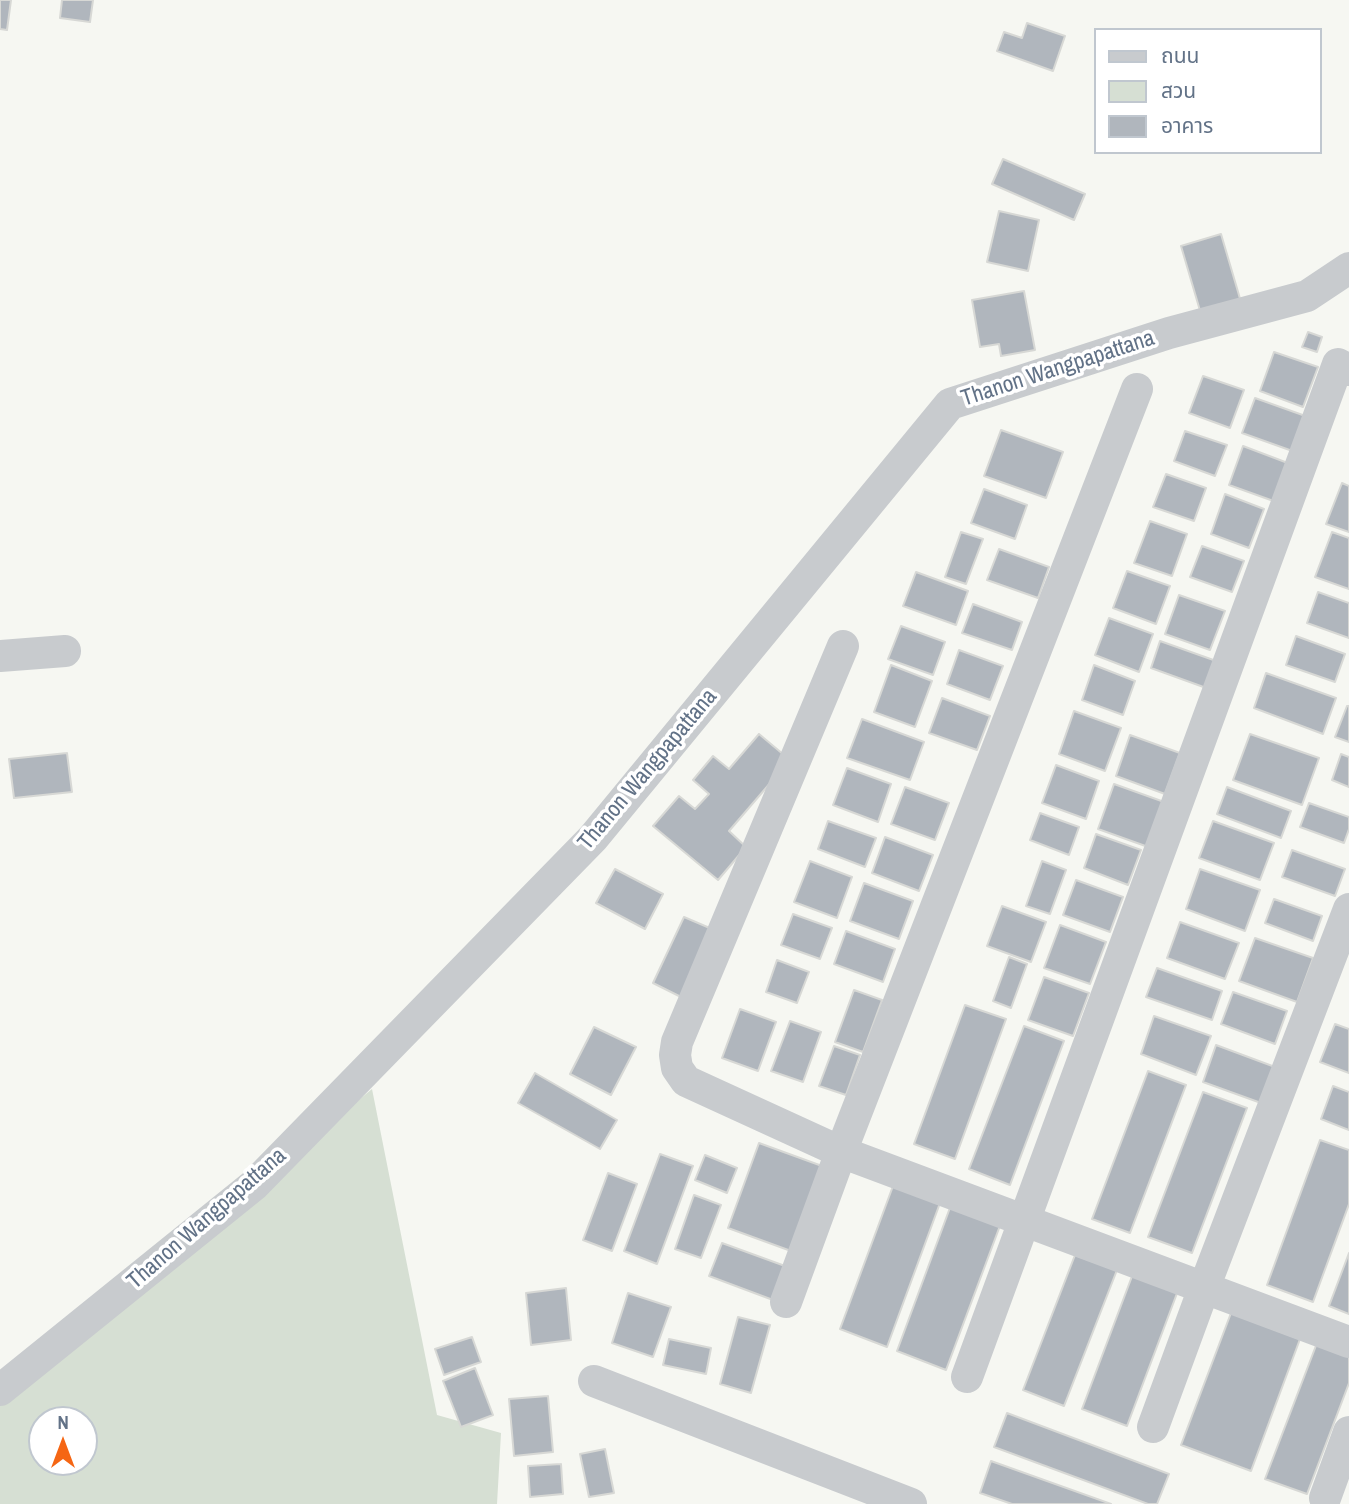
<!DOCTYPE html>
<html>
<head>
<meta charset="utf-8">
<style>
  body { margin:0 }
  #map { position:relative; width:1349px; height:1504px; overflow:hidden; background:#f6f7f2; font-family:"Archivo Narrow","Noto Sans Thai",sans-serif }
  canvas { display:block }
  .legend { position:absolute; left:1094px; top:28px; width:228px; height:126px; box-sizing:border-box; background:#fff; border:2px solid #c0c7cf; margin:0; padding:9px 12px; list-style:none; font-size:21px; color:#627287 }
  .legend li { display:flex; align-items:center; gap:14px; height:35px }
  .legend b { width:35px; border:2px solid #c0c7cf }
  .north { position:absolute; left:28px; top:1406px; width:70px; height:70px; box-sizing:border-box; background:#fff; border:2px solid #c0c7cf; border-radius:50%; rotate:0deg; font-size:19px; font-weight:700; line-height:28px; text-align:center; color:#627287 }
  .north::after { content:''; display:block; margin:auto; width:24px; height:32px; background:#f56614; clip-path:polygon(50% 0,100% 100%,50% 72%,0 100%) }
</style>
</head>
<body>
<div id="map">
<canvas width="1349" height="1504"></canvas>
<ul class="legend">
<li><b style="height:9px;background:#c8cbce"></b>ถนน</li>
<li><b style="height:19px;background:#d6dfd3"></b>สวน</li>
<li><b style="height:19px;background:#b0b6bd"></b>อาคาร</li>
</ul>
<div class="north">N</div>
</div>
<script>
const context = document.querySelector('canvas').getContext('2d');
context.lineJoin = 'round';
function paint(path, color) { context.fillStyle = color; context.fill(path, 'evenodd'); }
const poly = rows => new Path2D(rows.map(r => 'M' + r).join(''));
function strokePath(path, color, width, dash) { context.strokeStyle = color; context.lineWidth = width; context.lineCap = dash ? 'butt' : 'round'; context.setLineDash(dash || []); context.stroke(path); }
function label(font, color, halo, rows, align = 'center') {
  context.font = font + ' "Archivo Narrow",sans-serif'; context.lineWidth = 7; context.setLineDash([]); context.textBaseline = 'middle'; context.strokeStyle = halo; context.fillStyle = color; for (const [text, x, y, turn = 0] of rows) {
    context.save(); context.translate(x, y); context.rotate((+turn || 0) * Math.PI / 180); context.textAlign = isNaN(turn) ? turn : align; if (halo) context.strokeText(text, 0, 0); context.fillText(text, 0, 0); context.restore();
  }
}
paint(poly([
  [372,1089,437,1415,501,1433,497,1504,0,1504,0,1395],
  [42,1420,84,1420,84,1462,42,1462]
]), '#d6dfd3');
const building = poly([
  [0,0,11,0,7,30,0,29,0,0],
  [62,0,93,0,90,22,60,18,62,0],
  [1027,23,1065,36,1053,71,997,51,1004,32,1022,38,1027,23],
  [1003,159,1085,194,1074,220,992,184,1003,159],
  [999,211,1039,220,1028,271,987,262,999,211],
  [1221,234,1241,302,1201,314,1181,246,1221,234],
  [1024,291,1035,350,1001,356,999,344,980,347,972,300,1024,291],
  [1308,332,1322,337,1317,352,1302,347,1308,332],
  [1274,352,1318,367,1303,407,1260,391,1274,352],
  [1203,376,1244,390,1230,428,1189,413,1203,376],
  [1255,398,1311,418,1298,453,1242,433,1255,398],
  [1001,430,1063,452,1046,498,984,476,1001,430],
  [1185,431,1227,445,1215,476,1174,461,1185,431],
  [1243,446,1293,465,1279,503,1229,485,1243,446],
  [1166,474,1206,488,1194,521,1153,507,1166,474],
  [1342,483,1349,486,1349,532,1326,524,1342,483],
  [984,489,1027,505,1015,539,971,523,984,489],
  [1225,494,1264,509,1249,548,1211,534,1225,494],
  [1150,521,1187,534,1172,576,1134,563,1150,521],
  [961,532,983,539,966,584,945,577,961,532],
  [1332,532,1349,538,1349,589,1315,577,1332,532],
  [1202,546,1244,561,1232,592,1190,577,1202,546],
  [999,549,1049,567,1038,598,987,580,999,549],
  [1127,571,1170,586,1156,624,1113,608,1127,571],
  [916,572,968,591,956,625,903,606,916,572],
  [1318,592,1349,603,1349,638,1307,623,1318,592],
  [1179,595,1225,611,1210,650,1165,634,1179,595],
  [973,604,1022,622,1012,650,962,633,973,604],
  [1109,618,1153,634,1139,672,1095,655,1109,618],
  [901,626,945,642,933,675,888,659,901,626],
  [1296,636,1345,654,1335,682,1286,665,1296,636],
  [1160,641,1219,662,1209,689,1151,668,1160,641],
  [959,650,1003,666,990,700,947,684,959,650],
  [891,665,932,681,915,727,874,712,891,665],
  [1094,665,1135,681,1123,715,1082,700,1094,665],
  [1266,673,1336,698,1323,734,1254,708,1266,673],
  [942,698,990,716,977,750,929,733,942,698],
  [1347,706,1349,706,1349,742,1335,737,1347,706],
  [1074,711,1121,728,1105,771,1059,754,1074,711],
  [862,719,924,742,910,780,847,758,862,719],
  [759,734,790,760,729,831,746,847,718,880,653,826,679,796,695,809,709,794,693,780,713,756,729,769,759,734],
  [1250,734,1319,758,1302,805,1233,780,1250,734],
  [1130,735,1180,753,1165,794,1116,776,1130,735],
  [67,753,72,792,14,798,9,759,67,753],
  [1341,754,1349,757,1349,787,1332,780,1341,754],
  [1056,765,1099,781,1086,819,1042,803,1056,765],
  [847,768,891,784,878,822,833,805,847,768],
  [1114,784,1167,803,1151,848,1098,829,1114,784],
  [905,787,949,803,935,840,891,824,905,787],
  [1227,787,1291,811,1281,838,1217,814,1227,787],
  [1309,803,1349,817,1349,829,1344,843,1300,827,1309,803],
  [1040,813,1079,827,1069,855,1030,840,1040,813],
  [828,821,876,838,865,867,818,849,828,821],
  [1213,821,1274,843,1260,880,1199,858,1213,821],
  [1096,834,1141,850,1128,885,1084,868,1096,834],
  [885,837,933,855,919,891,872,873,885,837],
  [1292,850,1345,869,1335,896,1282,877,1292,850],
  [810,861,852,877,837,918,794,902,810,861],
  [1042,861,1066,870,1050,914,1026,906,1042,861],
  [615,869,663,894,645,929,596,903,615,869],
  [1200,869,1260,890,1245,931,1186,909,1200,869],
  [1076,880,1123,897,1110,932,1063,915,1076,880],
  [864,883,913,901,899,939,850,921,864,883],
  [1274,899,1322,916,1313,941,1265,923,1274,899],
  [1002,906,1046,922,1031,962,987,946,1002,906],
  [793,914,832,928,820,959,781,945,793,914],
  [684,917,712,929,681,997,653,983,684,917],
  [1180,922,1239,943,1225,979,1167,958,1180,922],
  [1060,925,1106,942,1090,984,1044,968,1060,925],
  [846,931,895,949,883,982,834,964,846,931],
  [1255,938,1313,958,1297,1002,1239,981,1255,938],
  [1009,957,1027,964,1011,1008,993,1001,1009,957],
  [777,960,809,972,797,1003,766,992,777,960],
  [1157,968,1222,991,1212,1020,1146,997,1157,968],
  [1044,977,1089,993,1073,1036,1028,1020,1044,977],
  [854,990,882,1000,863,1052,835,1042,854,990],
  [1233,992,1287,1011,1275,1044,1221,1024,1233,992],
  [965,1005,1006,1019,955,1159,914,1144,965,1005],
  [740,1009,776,1022,758,1071,722,1058,740,1009],
  [1154,1016,1211,1036,1196,1075,1141,1054,1154,1016],
  [790,1021,821,1032,803,1082,771,1071,790,1021],
  [1335,1024,1349,1029,1349,1073,1320,1062,1335,1024],
  [1024,1026,1064,1041,1010,1185,969,1169,1024,1026],
  [594,1027,636,1047,611,1095,570,1074,594,1027],
  [1216,1045,1275,1067,1261,1103,1203,1082,1216,1045],
  [834,1046,860,1055,846,1095,819,1086,834,1046],
  [1148,1071,1186,1085,1130,1233,1092,1219,1148,1071],
  [535,1073,617,1120,600,1149,518,1103,535,1073],
  [1333,1086,1349,1092,1349,1130,1321,1119,1333,1086],
  [1203,1092,1247,1108,1192,1253,1148,1237,1203,1092],
  [1320,1140,1349,1150,1349,1204,1313,1302,1267,1285,1320,1140],
  [759,1143,822,1166,791,1251,728,1228,759,1143],
  [660,1154,693,1166,657,1264,624,1251,660,1154],
  [705,1155,737,1168,727,1193,695,1180,705,1155],
  [608,1173,637,1184,612,1251,583,1240,608,1173],
  [893,1186,940,1203,887,1347,840,1329,893,1186],
  [694,1195,721,1205,701,1258,675,1249,694,1195],
  [951,1205,1001,1223,946,1370,897,1351,951,1205],
  [722,1243,785,1266,773,1300,709,1276,722,1243],
  [1349,1253,1349,1314,1329,1306,1349,1253],
  [1075,1255,1117,1270,1064,1406,1023,1390,1075,1255],
  [1134,1271,1179,1288,1127,1426,1082,1409,1134,1271],
  [566,1288,571,1340,531,1345,526,1293,566,1288],
  [628,1293,671,1307,653,1357,612,1343,628,1293],
  [1231,1313,1300,1339,1251,1471,1181,1445,1231,1313],
  [738,1317,770,1325,751,1393,720,1384,738,1317],
  [472,1337,481,1362,444,1375,435,1349,472,1337],
  [669,1339,711,1348,706,1374,663,1365,669,1339],
  [1317,1343,1349,1355,1349,1383,1307,1494,1265,1479,1317,1343],
  [475,1368,493,1415,461,1427,443,1381,475,1368],
  [548,1396,553,1452,514,1456,509,1399,548,1396],
  [1007,1413,1169,1474,1157,1504,1148,1504,994,1447,1007,1413],
  [605,1449,614,1493,589,1497,580,1454,605,1449],
  [991,1461,1111,1504,1012,1504,980,1493,991,1461],
  [561,1464,563,1494,530,1497,528,1466,561,1464]
]);
paint(building, '#b0b6bd');
strokePath(building, '#d7d8d5', 2);
strokePath(poly([
  [843,646,677,1042,675,1055,677,1068,686,1081,841,1152,1349,1342],
  [0,656,65,651],
  [786,1302,841,1152,1137,389],
  [967,1377,1338,364,1349,370],
  [594,1381,911,1504],
  [0,1390,254,1185,593,838,950,404,1169,333,1307,296,1349,268],
  [1153,1427,1204,1288,1349,909],
  [1325,1498,1349,1432]
]), '#c8cbce', 32);
label('23px', '#627287', '#fff', [
  ["Thanon Wangpapattana",1058,369,-18],
  ["Thanon Wangpapattana",648,770,-50],
  ["Thanon Wangpapattana",207,1219,-41]
]);
</script>
</body>
</html>
